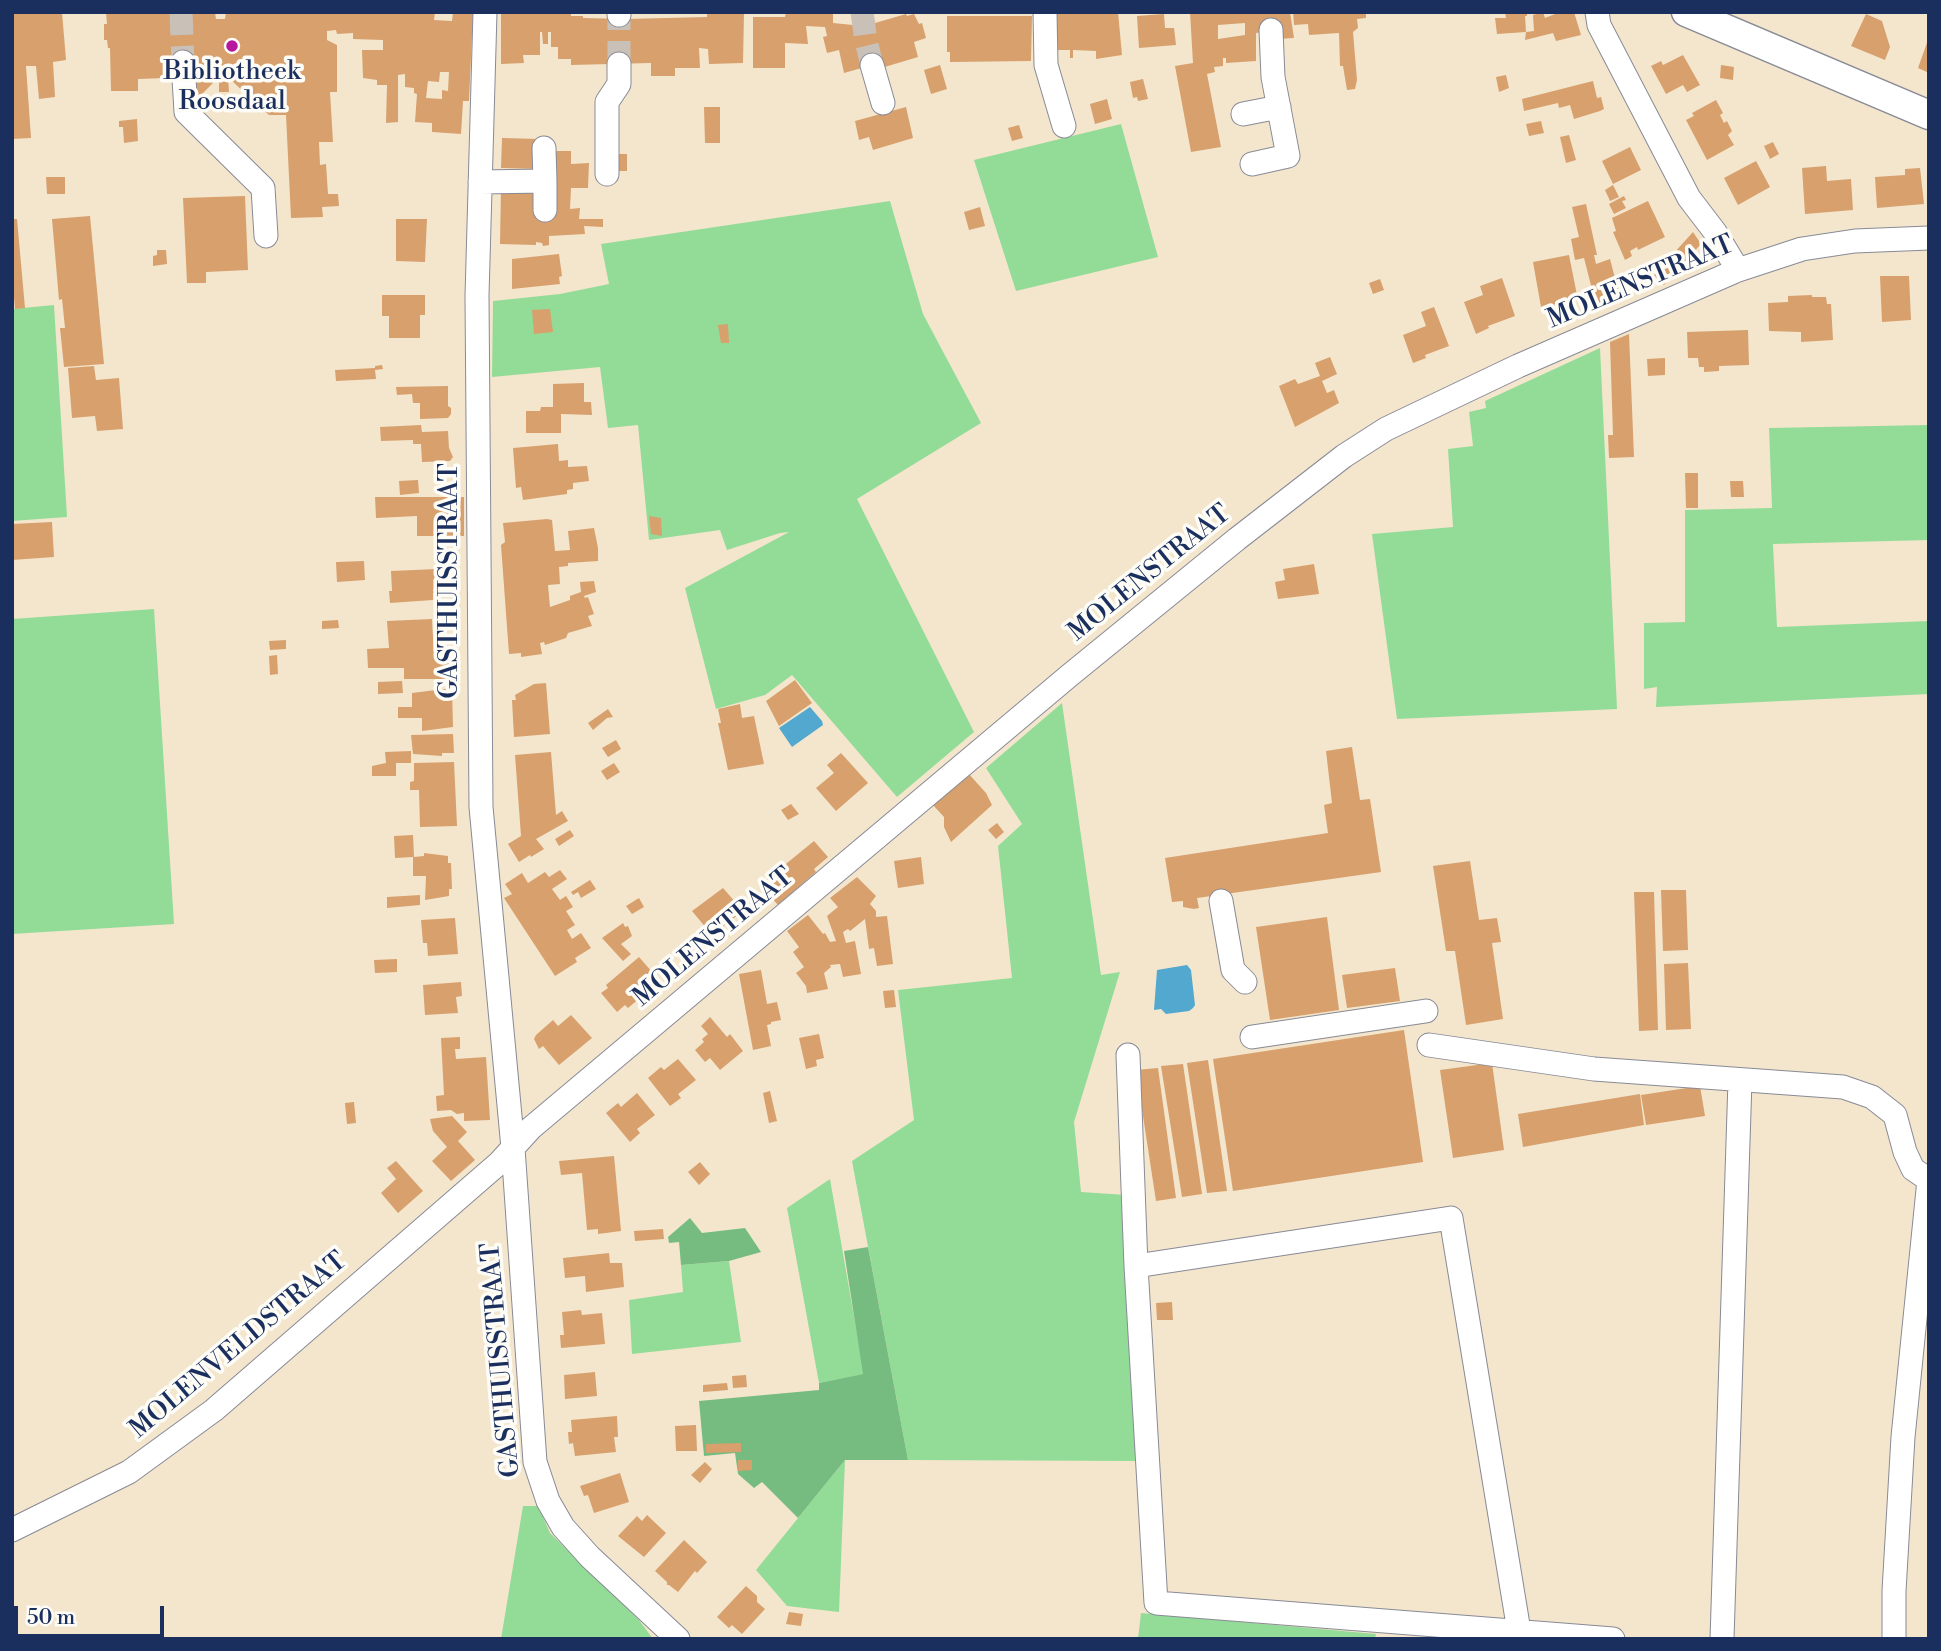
<!DOCTYPE html>
<html>
<head>
<meta charset="utf-8">
<style>
  body { margin:0 }
  #map { position:relative; width:1941px; height:1651px; overflow:hidden; background:#f4e6cd; font-family:"Libre Bodoni",serif }
  canvas { display:block }
  .frame { position:absolute; inset:0; border:14px solid #1b2f5e; pointer-events:none }
  .scale { position:absolute; left:14px; top:1606px; width:150px; height:32px; box-sizing:border-box; border:4px solid #1b2f5e; border-top:0; padding-left:9px; font-size:21px; line-height:24px; white-space:nowrap; color:#1b2f5e; -webkit-text-stroke:5px #fdfcf7; paint-order:stroke }
</style>
</head>
<body>
<div id="map">
<canvas width="1941" height="1651"></canvas>
<div class="frame"></div>
<div class="scale">50 m</div>
</div>
<script>
const context = document.querySelector('canvas').getContext('2d');
context.lineJoin = 'round';
function paint(path, color) { context.fillStyle = color; context.fill(path, 'evenodd'); }
const poly = rows => new Path2D(rows.map(r => 'M' + r).join(''));
function strokePath(path, color, width, dash) { context.strokeStyle = color; context.lineWidth = width; context.lineCap = dash ? 'butt' : 'round'; context.setLineDash(dash || []); context.stroke(path); }
function label(font, color, halo, rows, align = 'center') {
  context.font = font + ' "Libre Bodoni",serif'; context.lineWidth = 7; context.setLineDash([]); context.textBaseline = 'middle'; context.strokeStyle = halo; context.fillStyle = color; for (const [text, x, y, turn = 0] of rows) {
    context.save(); context.translate(x, y); context.rotate((+turn || 0) * Math.PI / 180); context.textAlign = isNaN(turn) ? turn : align; if (halo) context.strokeText(text, 0, 0); context.fillText(text, 0, 0); context.restore();
  }
}
paint(poly([
  [1121,124,1158,257,1016,291,974,160],
  [890,201,923,314,981,423,857,499,974,732,897,797,792,675,765,695,716,709,685,588,789,532,780,533,727,550,720,530,649,540,638,425,608,428,600,367,492,377,493,301,560,294,609,284,601,244],
  [54,305,67,517,12,521,12,309],
  [1600,348,1617,709,1397,719,1372,534,1453,527,1448,449,1473,446,1469,412,1486,408,1485,401],
  [1929,425,1929,540,1773,544,1777,627,1929,621,1929,694,1656,707,1657,687,1644,689,1644,623,1685,622,1685,510,1772,508,1769,428],
  [154,609,174,924,12,934,12,619],
  [1062,703,1101,975,1120,972,1074,1122,1081,1192,1126,1195,1138,1461,908,1460,852,1161,914,1120,898,990,1012,978,998,846,1022,824,986,768],
  [830,1179,864,1374,819,1383,787,1208],
  [729,1261,741,1342,632,1354,629,1300,683,1292,681,1265],
  [845,1460,839,1612,787,1606,756,1570],
  [523,1506,538,1506,550,1533,639,1620,653,1639,501,1639],
  [1141,1613,1376,1634,1375,1639,1138,1639]
]), '#93dc97');
paint(poly([
  [690,1218,702,1233,745,1228,761,1252,729,1261,681,1265,679,1242,669,1243,668,1237],
  [868,1247,908,1460,845,1460,798,1518,762,1482,754,1488,738,1474,735,1453,704,1456,699,1401,819,1390,819,1383,863,1374,844,1251]
]), '#76bc80');
paint(poly([
  [810,707,822,721,823,725,792,747,779,728],
  [1187,965,1191,970,1195,1005,1193,1008,1189,1011,1166,1014,1161,1009,1154,1010,1157,970]
]), '#53a8cf');
paint(poly([
  [12,12,62,12,66,60,53,62,55,97,39,99,36,66,26,66,31,138,12,139],
  [106,12,215,12,216,19,225,19,226,12,435,12,434,20,452,21,453,12,473,12,469,101,463,101,461,134,432,132,432,123,415,122,417,94,414,93,414,88,405,87,405,74,398,75,398,122,386,123,387,85,377,85,377,80,363,78,362,50,383,50,383,40,353,39,353,33,337,34,336,30,327,31,327,40,337,45,337,92,330,92,333,142,319,142,320,165,326,164,328,194,338,194,339,206,322,207,323,217,291,218,286,115,269,115,255,102,252,103,250,98,228,77,229,92,219,92,219,77,199,97,190,97,174,64,165,63,166,78,138,79,138,91,111,91,110,48,108,48,107,40,104,40,104,24,107,24],
  [440,72,449,72,448,91,442,90,442,99,426,98,428,81,439,82],
  [501,12,571,12,571,16,583,16,583,18,626,19,707,17,707,12,744,12,743,63,709,64,708,49,699,48,700,68,675,68,675,76,651,76,651,63,571,65,571,59,558,59,558,47,551,47,551,32,548,32,548,44,543,44,542,32,540,32,540,55,523,55,524,63,501,64],
  [786,12,833,12,833,23,853,25,852,22,863,19,875,20,875,23,906,14,907,16,914,14,919,24,922,23,926,38,914,42,918,57,878,69,876,64,844,73,839,50,827,53,823,37,827,36,825,27,806,26,808,44,785,43,785,68,753,68,753,17,785,17],
  [1050,12,1118,12,1122,55,1096,59,1096,51,1073,50,1073,58,1070,58,1070,50,1050,50],
  [1190,12,1290,12,1294,38,1277,39,1264,32,1256,33,1256,61,1226,63,1226,58,1223,58,1223,66,1214,67,1215,72,1207,74,1221,147,1191,152,1175,66,1193,63],
  [1245,23,1245,35,1218,39,1218,25],
  [1293,12,1366,12,1366,18,1357,19,1358,28,1353,32,1357,80,1355,89,1347,90,1343,66,1340,66,1339,33,1309,35,1308,24,1294,25],
  [1505,12,1527,12,1527,16,1525,16,1526,32,1534,31,1533,15,1543,12,1545,18,1560,12,1574,12,1581,35,1556,41,1553,33,1525,40,1526,32,1497,34,1495,18,1506,18],
  [1164,14,1165,28,1174,28,1176,45,1139,48,1137,16],
  [1866,14,1882,21,1890,47,1885,60,1851,46],
  [947,16,1032,16,1031,61,950,62,950,52,947,52],
  [1929,37,1929,73,1918,68],
  [1683,55,1700,85,1687,92,1683,85,1666,94,1651,66,1661,61,1663,65],
  [940,65,947,89,931,94,924,70],
  [1721,65,1734,67,1733,80,1720,78],
  [1506,75,1509,88,1499,92,1496,77],
  [1143,79,1148,99,1138,101,1137,97,1133,98,1130,82],
  [1593,81,1597,98,1601,97,1604,109,1600,111,1574,119,1570,105,1559,108,1558,103,1524,111,1522,99],
  [1107,99,1112,119,1095,124,1090,104],
  [1716,100,1723,113,1720,115,1724,123,1727,121,1732,131,1728,135,1734,145,1707,160,1686,120,1694,116,1692,113],
  [704,107,720,107,720,143,705,143],
  [906,107,913,138,873,150,869,137,859,140,855,121],
  [137,119,138,141,124,143,123,127,119,127,119,121],
  [1541,121,1544,133,1529,136,1526,124],
  [1019,125,1023,138,1012,141,1008,128],
  [1569,135,1576,160,1566,163,1560,137],
  [502,138,539,139,539,169,501,168],
  [1773,142,1779,154,1770,159,1764,146],
  [1630,147,1641,170,1613,184,1602,161],
  [553,151,571,151,571,164,589,163,588,188,571,188,570,209,580,208,579,219,603,219,603,227,584,226,585,234,549,236,549,245,543,246,542,243,536,242,536,245,500,244,501,186,539,187,538,219,553,219],
  [615,154,627,154,627,171,616,171],
  [1756,161,1770,187,1738,205,1724,178],
  [1826,166,1827,181,1851,179,1853,210,1805,214,1802,168],
  [1920,168,1924,204,1877,208,1875,177,1905,175,1905,169],
  [46,177,65,177,65,194,47,194],
  [1613,185,1619,197,1610,201,1605,190],
  [245,196,248,270,206,272,206,283,187,283,183,198],
  [1624,196,1626,200,1622,201,1626,208,1614,214,1609,204],
  [1648,201,1665,237,1638,250,1637,247,1630,251,1632,256,1625,260,1613,232,1616,231,1612,218],
  [1586,204,1597,255,1594,255,1596,264,1610,259,1621,301,1598,307,1597,301,1595,301,1584,258,1575,260,1571,239,1579,237,1572,207],
  [980,207,985,226,969,230,964,212],
  [90,216,104,364,64,367,60,328,65,328,62,299,59,300,52,219],
  [12,219,17,219,25,308,15,309,12,273],
  [396,219,427,219,425,262,396,261],
  [1693,232,1701,244,1664,285,1654,275],
  [157,250,166,250,167,264,153,266,153,256,157,255],
  [559,254,562,276,559,277,560,284,512,289,512,259],
  [1569,255,1578,300,1541,307,1533,262],
  [1880,276,1909,276,1911,320,1882,322],
  [1502,278,1515,316,1488,326,1489,328,1476,334,1464,302,1483,295,1480,286],
  [1380,279,1384,290,1373,294,1369,283],
  [382,295,425,295,425,315,420,315,420,338,389,338,389,316,382,316],
  [1812,295,1812,297,1826,297,1827,304,1831,304,1833,340,1801,342,1801,332,1769,331,1768,303,1788,302,1788,296],
  [1434,307,1449,346,1425,355,1426,358,1413,363,1403,335,1426,326,1421,312],
  [550,309,553,332,534,334,532,310],
  [728,324,729,343,721,343,718,325],
  [1748,330,1749,365,1719,366,1719,371,1704,372,1704,367,1699,367,1698,358,1688,358,1687,332],
  [1629,334,1634,457,1609,458,1608,435,1613,435,1610,342],
  [1330,357,1337,374,1322,381,1327,393,1334,390,1339,403,1295,427,1279,386,1295,379,1298,384,1320,376,1315,363],
  [1665,358,1665,375,1648,376,1647,359],
  [382,365,383,369,375,370,376,379,336,381,335,370,375,368,375,366],
  [94,366,96,380,119,378,123,429,97,431,95,416,72,418,68,368],
  [584,383,584,402,591,402,592,415,561,414,561,433,526,433,526,411,540,411,541,407,553,407,553,384],
  [448,386,448,406,451,408,451,414,448,418,420,419,420,403,413,403,412,394,397,395,396,387],
  [421,425,422,432,448,431,449,448,453,457,450,461,422,462,421,444,413,444,413,440,381,441,380,427],
  [558,444,559,461,568,460,568,467,587,466,589,481,573,483,573,489,567,490,567,494,523,500,521,487,516,488,513,448],
  [1685,473,1698,473,1698,508,1686,508],
  [418,480,419,493,400,495,399,481],
  [1730,481,1743,481,1744,497,1731,497],
  [375,497,464,497,464,536,417,536,417,516,376,518],
  [649,516,661,518,662,536,651,534],
  [547,519,552,520,555,551,570,550,568,531,594,528,598,548,598,561,568,563,568,566,559,567,560,584,548,585,550,607,570,600,570,596,581,592,580,582,594,581,596,592,584,596,585,598,588,597,594,614,588,616,592,626,568,633,566,638,545,645,544,642,540,643,542,654,521,657,521,653,509,654,501,545,505,542,503,523],
  [52,522,54,557,12,560,12,524],
  [364,561,365,580,337,582,336,562],
  [1314,564,1319,594,1278,599,1275,582,1285,580,1283,569],
  [437,569,438,593,433,593,433,600,390,603,389,591,392,591,391,571],
  [432,619,434,656,438,656,438,660,451,660,452,679,404,679,404,668,368,668,367,649,389,648,387,621],
  [338,620,339,628,322,629,322,621],
  [286,640,286,649,270,650,269,641],
  [277,655,278,674,270,675,269,656],
  [795,680,812,703,779,726,766,701],
  [402,681,403,693,378,694,378,682],
  [546,683,550,734,514,737,512,700,516,700,515,695,534,684],
  [452,688,453,727,422,731,422,718,398,718,398,707,412,707,412,693],
  [740,704,742,718,754,716,764,764,728,770,718,723,721,723,718,709],
  [608,709,613,717,607,718,593,730,588,723],
  [453,734,454,753,442,753,442,756,413,754,411,735],
  [616,740,621,749,608,757,602,748],
  [1352,747,1360,800,1370,799,1381,872,1197,898,1199,908,1194,909,1183,907,1183,901,1172,902,1165,858,1328,833,1324,805,1332,803,1326,751],
  [411,751,411,763,396,763,396,776,372,776,372,766,386,763,385,752],
  [551,752,556,815,562,811,568,821,536,839,544,849,531,857,530,855,519,862,508,844,521,836,515,755],
  [841,753,868,783,836,811,816,788,834,773,827,765],
  [454,762,457,826,420,827,419,790,410,790,410,782,414,781,414,763],
  [614,763,620,772,607,780,601,771],
  [968,773,986,793,992,805,951,842,944,827,944,817,932,804],
  [791,804,799,814,788,820,781,810],
  [997,823,1004,832,996,839,988,830],
  [570,830,574,836,559,846,555,839],
  [413,835,414,857,424,856,424,853,448,856,448,863,451,863,452,889,449,889,449,896,425,900,426,876,413,876,413,857,395,858,394,836],
  [814,841,828,857,814,869,816,872,778,905,760,885],
  [921,857,924,884,898,888,894,861],
  [1470,861,1479,920,1497,918,1501,942,1492,943,1503,1019,1466,1025,1455,951,1446,951,1433,866],
  [560,870,567,879,552,889,560,900,566,896,573,907,566,911,575,925,567,930,572,939,581,933,591,948,575,958,577,962,555,976,504,898,512,894,505,884,522,873,528,883,545,872,549,877],
  [857,877,876,896,870,904,876,911,876,917,887,916,893,964,877,966,874,948,869,949,865,919,850,931,848,929,843,932,846,943,855,941,861,974,843,977,840,964,830,965,831,967,824,973,828,989,807,993,806,986,796,973,804,967,793,952,799,947,787,931,808,915,823,934,825,933,830,942,836,941,827,916,838,907,830,898],
  [590,880,596,889,581,898,578,892,573,895,571,892],
  [723,888,743,911,712,935,692,911],
  [1661,890,1686,890,1688,950,1663,951],
  [1634,892,1654,892,1658,1030,1639,1031],
  [420,895,420,905,387,908,387,897],
  [639,898,644,907,632,914,626,906],
  [1327,917,1339,1010,1270,1020,1256,927],
  [455,918,458,954,428,956,427,943,423,943,421,920],
  [623,923,625,927,628,926,632,936,621,944,631,954,623,961,602,938],
  [639,957,660,981,628,1008,625,1005,617,1012,601,993,608,988,606,985],
  [397,959,397,972,375,973,374,960],
  [1688,963,1691,1029,1666,1030,1664,964],
  [1395,968,1400,1001,1347,1008,1342,975],
  [761,970,767,1004,777,1002,781,1020,771,1022,771,1024,767,1025,771,1046,753,1050,739,974],
  [461,982,462,996,456,997,458,1013,425,1015,423,985],
  [894,990,896,1007,885,1008,883,991],
  [571,1015,592,1038,559,1065,543,1046,539,1049,534,1039,536,1035,553,1020,558,1026],
  [710,1017,727,1037,730,1034,743,1051,720,1070,710,1058,705,1062,695,1050,704,1042,702,1039,708,1034,701,1026],
  [1404,1030,1423,1162,1233,1191,1213,1059],
  [819,1034,824,1058,816,1060,817,1066,806,1069,799,1038],
  [460,1037,460,1049,455,1049,456,1059,486,1057,490,1120,464,1121,464,1113,457,1114,451,1110,437,1111,436,1096,444,1095,441,1038],
  [678,1059,696,1080,678,1094,681,1098,670,1106,648,1078,661,1067,664,1070],
  [1208,1060,1227,1191,1207,1193,1187,1063],
  [1492,1063,1504,1150,1453,1158,1440,1070],
  [1183,1064,1202,1194,1182,1197,1161,1066],
  [1158,1068,1176,1198,1156,1201,1136,1070],
  [1700,1086,1705,1116,1646,1125,1641,1095],
  [770,1091,777,1121,769,1123,763,1093],
  [637,1093,655,1115,637,1129,640,1133,630,1142,606,1113,618,1103,621,1107],
  [1640,1094,1644,1125,1523,1147,1518,1114],
  [354,1102,356,1123,347,1124,345,1103],
  [452,1116,467,1132,458,1141,475,1160,451,1181,432,1161,447,1147,433,1131,430,1119],
  [614,1156,621,1231,598,1234,598,1229,587,1230,582,1173,561,1175,559,1161],
  [396,1161,423,1191,398,1213,381,1193,396,1179,387,1168],
  [700,1162,710,1174,699,1185,688,1172],
  [663,1229,664,1239,635,1241,634,1231],
  [609,1253,610,1263,622,1263,624,1287,586,1292,585,1276,565,1278,563,1258],
  [1172,1302,1173,1320,1157,1320,1156,1303],
  [581,1310,582,1315,602,1313,605,1344,561,1348,560,1335,564,1335,562,1312],
  [595,1372,597,1396,565,1399,564,1375],
  [746,1375,747,1387,733,1388,732,1376],
  [727,1383,728,1390,703,1392,703,1385],
  [617,1416,618,1437,614,1437,616,1452,575,1456,573,1443,569,1444,568,1432,572,1432,571,1420],
  [696,1425,697,1451,676,1451,675,1426],
  [741,1443,741,1452,706,1453,706,1444],
  [738,1460,752,1460,752,1470,738,1471],
  [705,1462,712,1469,700,1483,691,1475],
  [620,1473,629,1502,594,1513,588,1495,584,1496,580,1486],
  [647,1515,666,1533,644,1557,618,1536,637,1516,642,1521],
  [684,1540,707,1562,697,1573,695,1571,678,1592,669,1585,667,1585,667,1582,655,1571],
  [746,1586,757,1596,757,1602,765,1609,742,1634,732,1625,729,1628,717,1617],
  [789,1612,803,1614,801,1626,786,1624]
]), '#d7a06d');
strokePath(poly([
  [181,12,183,62],
  [862,12,866,41,872,65],
  [619,64,619,15]
]), '#c9c1b7', 23, [23, 11]);
const minor = poly([
  [485,12,477,296,481,807,513,1148,535,1462,548,1501,563,1527,590,1557,678,1639],
  [619,12,619,15],
  [1045,12,1046,65,1064,126],
  [1597,12,1599,25,1689,198,1715,232,1738,270],
  [183,62,186,112,263,188,266,236],
  [872,65,883,103],
  [1243,114,1279,107],
  [544,148,545,181],
  [1252,164,1288,156,1273,77,1271,30],
  [607,174,607,102,619,84,619,64],
  [480,182,545,181,545,210],
  [1221,901,1233,970,1245,982],
  [1252,1037,1426,1011],
  [1429,1045,1594,1069,1843,1087,1872,1097,1895,1115,1905,1152,1913,1169,1929,1180,1903,1437,1894,1591,1894,1639],
  [1128,1055,1136,1266],
  [12,1530,129,1472,214,1410,499,1163,531,1128,1070,675,1237,539,1344,456,1386,429,1518,366,1738,270,1802,249,1855,241,1929,238],
  [1519,1631,1451,1218,1136,1266,1156,1603,1613,1639],
  [1722,1639,1740,1080]
]);
const major = poly([
  [1686,12,1929,115]
]);
strokePath(minor, '#888a96', 25);
strokePath(major, '#888a96', 31);
strokePath(minor, '#fff', 23);
strokePath(major, '#fff', 28);
for (const [x, y, r, color] of [
  [232,46,7,"#b5179e"]
]) { const dot = new Path2D(); dot.arc(x, y, r, 0, 2 * Math.PI); context.fillStyle = color; context.fill(dot); strokePath(dot, '#fdfcf7', 2.5); }
label('26px', '#1b2f5e', '#fdfcf7', [
  ["Bibliotheek",232,73],
  ["Roosdaal",232,103]
]);
label('26px', '#1b2f5e', '#fdfcf7', [
  ["MOLENSTRAAT",1641,283,-23],
  ["MOLENSTRAAT",1150,574,-39],
  ["GASTHUISSTRAAT",451,581,-90],
  ["MOLENSTRAAT",714,938,-40],
  ["MOLENVELDSTRAAT",239,1346,-40],
  ["GASTHUISSTRAAT",502,1360,-95]
]);
</script>
</body>
</html>
